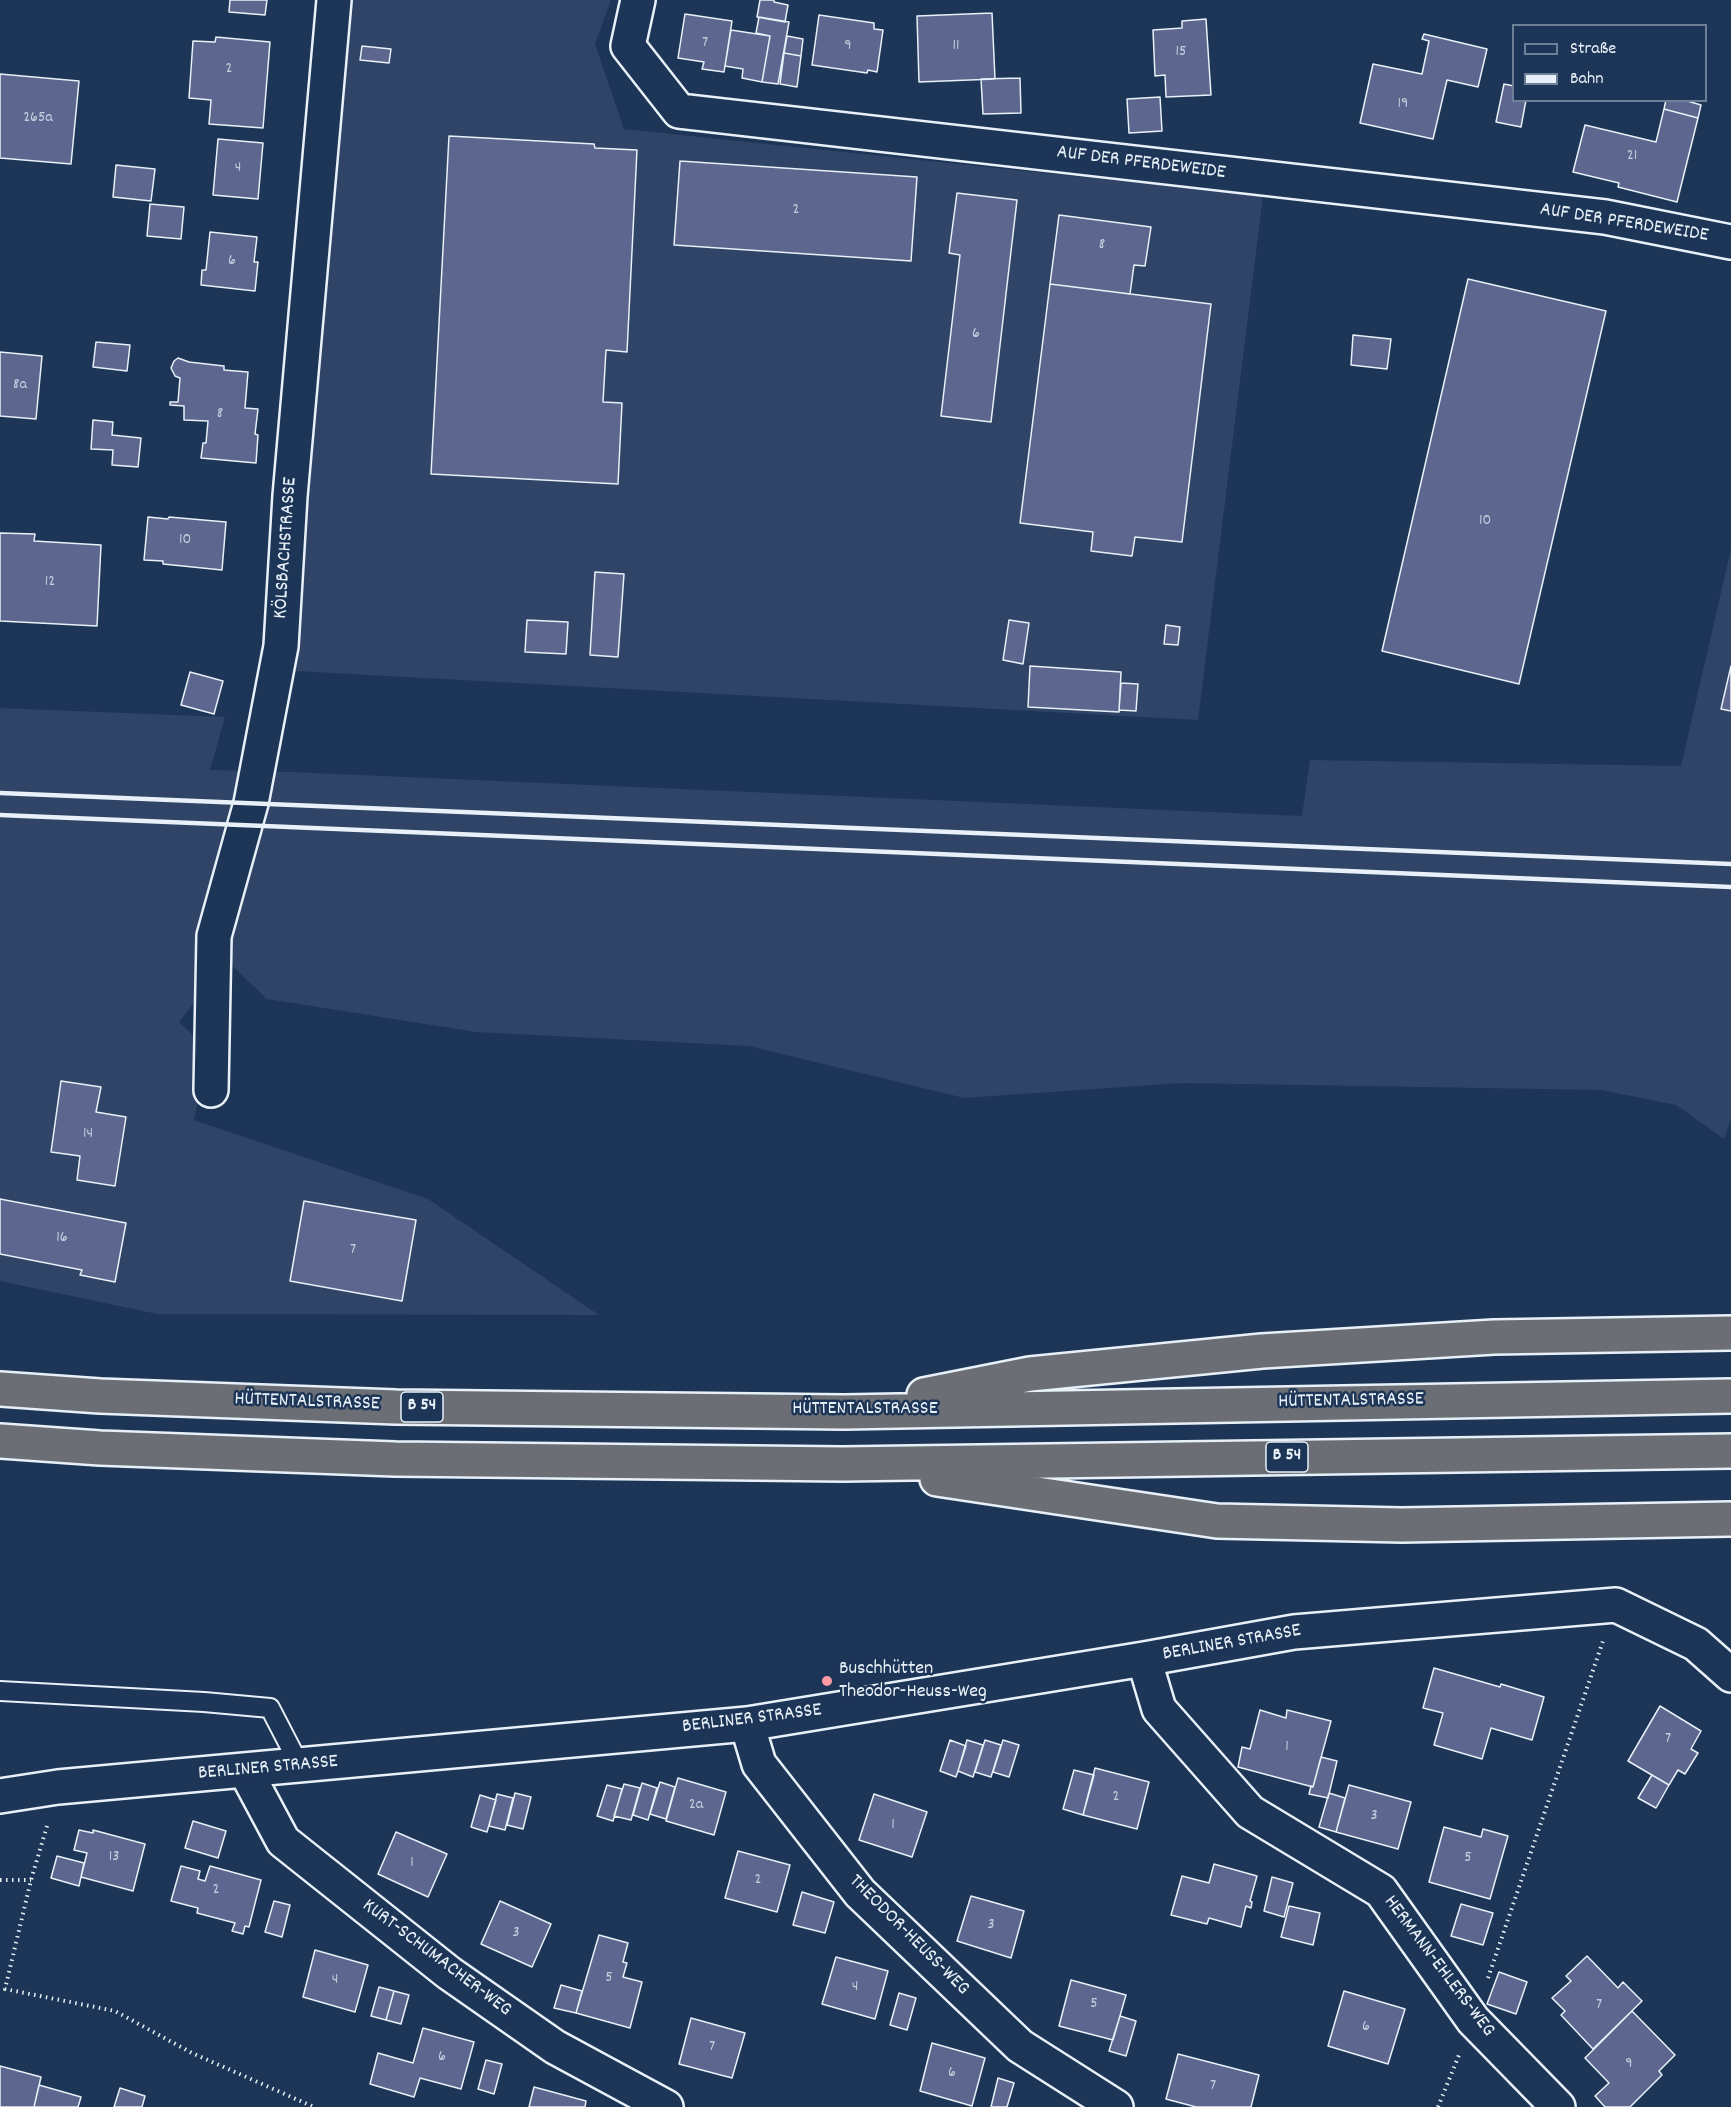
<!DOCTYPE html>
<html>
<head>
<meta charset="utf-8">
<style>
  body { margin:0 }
  #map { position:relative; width:1731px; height:2107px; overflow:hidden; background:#1d3557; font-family:Dekko,sans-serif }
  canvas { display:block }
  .legend { position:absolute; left:1512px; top:24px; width:195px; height:78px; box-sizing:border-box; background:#1d3557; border:2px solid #6e8097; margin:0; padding:8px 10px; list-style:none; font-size:18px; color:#e8f1f8 }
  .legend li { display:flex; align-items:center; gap:12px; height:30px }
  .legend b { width:30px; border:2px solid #6e8097 }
</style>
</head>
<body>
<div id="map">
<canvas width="1731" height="2107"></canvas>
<ul class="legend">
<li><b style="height:8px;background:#1d3557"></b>Straße</li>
<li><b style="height:8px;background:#e8f1f8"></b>Bahn</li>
</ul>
</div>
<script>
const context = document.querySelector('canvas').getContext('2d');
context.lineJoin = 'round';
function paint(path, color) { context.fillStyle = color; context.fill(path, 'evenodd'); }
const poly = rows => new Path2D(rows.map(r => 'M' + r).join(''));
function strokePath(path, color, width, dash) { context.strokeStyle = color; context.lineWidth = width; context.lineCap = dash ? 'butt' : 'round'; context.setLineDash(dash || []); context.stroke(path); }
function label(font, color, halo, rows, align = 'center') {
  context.font = font + ' Dekko,sans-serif'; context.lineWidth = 5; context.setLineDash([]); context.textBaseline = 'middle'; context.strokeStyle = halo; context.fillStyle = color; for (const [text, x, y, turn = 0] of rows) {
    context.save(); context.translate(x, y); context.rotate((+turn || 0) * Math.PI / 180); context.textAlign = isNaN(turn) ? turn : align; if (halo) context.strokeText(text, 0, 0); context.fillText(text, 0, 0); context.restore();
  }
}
paint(poly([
  [348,0,611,0,595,44,624,129,1263,196,1198,720,295,671],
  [1731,549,1731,1119,1724,1139,1676,1105,1601,1090,1182,1083,964,1098,749,1046,476,1032,267,999,227,961,179,1022,209,1050,194,1120,428,1199,599,1315,157,1314,0,1281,0,708,225,717,210,770,291,772,1302,816,1310,760,1681,766]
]), '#304468');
const building = poly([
  [230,0,267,0,265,15,229,12,230,0],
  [760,0,774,0,774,2,788,5,785,22,757,17,760,0],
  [992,13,995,79,919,82,917,16,992,13],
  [685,14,732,21,724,72,702,69,704,62,678,58,685,14],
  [819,15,874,23,874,29,883,30,877,72,868,70,867,73,812,65,819,15],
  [759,17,789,22,778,84,762,82,770,36,756,33,759,17],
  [1206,19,1211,95,1166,97,1165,75,1155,76,1153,30,1182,28,1182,21,1206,19],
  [731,30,770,36,762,82,742,78,743,69,725,66,731,30],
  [1424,34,1487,49,1478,87,1447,80,1433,139,1360,123,1373,64,1422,74,1429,41,1422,39,1424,34],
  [787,36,803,39,801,56,784,53,787,36],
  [216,37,270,42,263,128,209,124,211,100,189,98,193,41,215,42,216,37],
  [362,46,391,49,389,63,360,60,362,46],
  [784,53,801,56,797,87,780,84,784,53],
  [0,74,79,81,71,164,0,158,0,74],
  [1020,78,1021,113,983,114,981,79,1020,78],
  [1504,84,1514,86,1514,100,1526,100,1521,127,1496,122,1504,84],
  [1160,97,1162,131,1129,133,1127,99,1160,97],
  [1666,100,1684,100,1701,105,1698,118,1664,109,1666,100],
  [1664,109,1698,118,1677,202,1618,187,1619,183,1573,172,1585,125,1656,142,1664,109],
  [449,136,594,144,595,148,637,150,627,352,606,350,603,402,622,403,618,484,431,474,449,136],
  [218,139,263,143,258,199,213,195,218,139],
  [680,161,917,177,911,261,674,245,680,161],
  [116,165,155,169,151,201,113,197,116,165],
  [957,193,1017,200,991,422,941,416,960,255,949,253,957,193],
  [150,204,184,207,181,239,147,236,150,204],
  [1059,215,1151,227,1145,266,1134,265,1130,294,1050,284,1059,215],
  [210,232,257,237,254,262,258,262,255,291,201,285,202,270,206,270,210,232],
  [1468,279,1606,311,1519,684,1382,651,1468,279],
  [1050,284,1211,304,1182,542,1135,537,1132,556,1091,551,1093,532,1020,523,1050,284],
  [1353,335,1391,339,1387,369,1351,365,1353,335],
  [96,342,130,345,127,371,93,367,96,342],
  [0,352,42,356,36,419,0,416,0,352],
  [178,358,189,362,224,366,224,370,248,372,245,408,258,409,255,434,258,435,256,463,201,458,203,443,206,443,208,421,184,420,184,406,170,405,170,402,178,402,180,378,175,376,171,368,174,361,178,358],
  [93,420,113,422,112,435,141,438,138,467,112,465,113,450,91,449,93,420],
  [148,517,168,519,169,517,226,522,222,570,163,564,163,561,144,560,148,517],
  [0,533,35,534,34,541,101,545,97,626,0,621,0,533],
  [595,572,624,574,618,657,590,655,595,572],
  [527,620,568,622,566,654,525,652,527,620],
  [1009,620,1029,623,1023,664,1003,660,1009,620],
  [1166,625,1180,627,1178,645,1164,644,1166,625],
  [1030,666,1121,672,1119,712,1028,707,1030,666],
  [1731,666,1731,711,1721,709,1731,666],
  [190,672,223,681,214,714,181,705,190,672],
  [1121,683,1138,684,1136,711,1119,710,1121,683],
  [61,1081,101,1087,96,1112,126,1117,115,1186,77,1180,80,1156,51,1152,61,1081],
  [0,1199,126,1223,115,1282,80,1275,82,1270,0,1254,0,1199],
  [304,1201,416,1220,402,1301,290,1281,304,1201],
  [1434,1668,1500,1687,1501,1684,1544,1697,1532,1740,1491,1728,1482,1759,1434,1745,1443,1713,1423,1708,1434,1668],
  [1660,1706,1701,1731,1691,1749,1698,1753,1685,1774,1678,1770,1669,1785,1628,1761,1660,1706],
  [1260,1710,1286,1718,1287,1710,1331,1721,1313,1787,1238,1767,1242,1747,1250,1749,1260,1710],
  [950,1740,966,1746,956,1777,940,1771,950,1740],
  [967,1740,983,1745,973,1777,958,1771,967,1740],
  [985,1740,1001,1745,991,1777,975,1772,985,1740],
  [1003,1740,1019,1745,1009,1777,993,1772,1003,1740],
  [1321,1757,1337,1761,1328,1798,1309,1794,1311,1786,1313,1787,1321,1757],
  [1095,1768,1149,1782,1137,1829,1083,1815,1095,1768],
  [1074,1770,1094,1775,1083,1815,1063,1809,1074,1770],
  [1652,1775,1669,1785,1656,1808,1638,1798,1652,1775],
  [678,1778,726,1792,714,1835,666,1821,678,1778],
  [660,1782,675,1787,666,1819,650,1814,660,1782],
  [642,1783,657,1788,648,1820,633,1815,642,1783],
  [624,1784,640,1788,631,1820,614,1816,624,1784],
  [607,1785,622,1789,613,1821,597,1816,607,1785],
  [1349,1785,1411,1802,1398,1849,1336,1832,1349,1785],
  [515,1793,531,1797,523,1829,507,1825,515,1793],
  [1329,1793,1345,1798,1336,1832,1319,1827,1329,1793],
  [497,1794,513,1798,505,1830,489,1826,497,1794],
  [874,1794,927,1812,912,1857,859,1840,874,1794],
  [480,1795,496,1800,487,1832,471,1827,480,1795],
  [193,1821,226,1831,218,1858,185,1848,193,1821],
  [1444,1827,1481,1837,1483,1829,1508,1836,1490,1899,1429,1882,1444,1827],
  [79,1830,93,1833,93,1830,145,1844,133,1891,81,1877,87,1853,74,1850,79,1830],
  [396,1832,447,1854,428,1897,378,1874,396,1832],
  [738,1851,790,1865,777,1912,725,1898,738,1851],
  [57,1856,84,1863,79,1886,51,1878,57,1856],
  [1214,1864,1257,1876,1250,1901,1252,1902,1251,1908,1246,1906,1241,1927,1209,1918,1207,1924,1171,1915,1182,1876,1209,1883,1214,1864],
  [181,1866,200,1871,198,1879,205,1881,210,1866,261,1880,249,1927,245,1926,243,1934,232,1931,235,1923,197,1913,198,1908,171,1901,181,1866],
  [1272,1877,1293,1883,1284,1917,1264,1911,1272,1877],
  [802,1892,834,1902,825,1933,793,1925,802,1892],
  [971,1896,1024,1911,1011,1958,957,1941,971,1896],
  [274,1901,290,1905,282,1937,265,1932,274,1901],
  [500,1901,551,1924,532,1967,481,1944,500,1901],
  [1461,1904,1493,1913,1483,1945,1451,1936,1461,1904],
  [1289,1906,1320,1913,1313,1945,1281,1937,1289,1906],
  [599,1935,628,1943,623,1962,627,1963,623,1977,642,1982,630,2028,576,2013,599,1935],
  [315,1950,368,1965,355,2012,303,1997,315,1950],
  [1587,1956,1618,1988,1623,1982,1642,2001,1593,2049,1561,2015,1565,2011,1552,1998,1571,1981,1566,1976,1587,1956],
  [836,1957,888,1971,875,2019,822,2004,836,1957],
  [1499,1972,1527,1982,1516,2014,1487,2004,1499,1972],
  [1071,1980,1126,1995,1113,2040,1059,2026,1071,1980],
  [561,1985,582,1991,576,2013,554,2008,561,1985],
  [379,1987,394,1991,386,2020,371,2016,379,1987],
  [394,1991,409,1995,401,2024,386,2020,394,1991],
  [1344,1991,1405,2009,1388,2064,1328,2046,1344,1991],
  [899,1993,916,1998,907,2030,890,2025,899,1993],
  [1632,2011,1675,2055,1659,2071,1662,2075,1630,2107,1605,2107,1595,2096,1609,2083,1585,2058,1632,2011],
  [1120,2016,1136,2021,1126,2056,1109,2051,1120,2016],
  [691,2018,745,2033,732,2078,679,2064,691,2018],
  [423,2028,474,2042,461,2089,420,2078,414,2097,370,2084,378,2053,413,2063,423,2028],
  [932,2043,985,2058,972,2106,920,2091,932,2043],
  [1178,2054,1259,2075,1251,2107,1196,2107,1166,2099,1178,2054],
  [486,2060,502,2064,494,2094,478,2089,486,2060],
  [0,2066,41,2077,34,2107,0,2107,0,2066],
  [998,2078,1014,2083,1007,2107,991,2107,998,2078],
  [39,2085,81,2097,78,2107,34,2107,39,2085],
  [534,2087,586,2101,585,2107,529,2107,534,2087],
  [120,2088,145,2096,142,2107,114,2107,120,2088]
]);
paint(building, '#5c668e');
strokePath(building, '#e8f1f8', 1.5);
const service = poly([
  [0,1691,204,1702,270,1708,300,1766]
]);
const minor = poly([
  [638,0,628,46,679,111,1605,217,1731,242],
  [211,1090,214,936,251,803,281,646,290,496,334,0],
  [1144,1659,1159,1709,1250,1812,1381,1891,1473,2020,1558,2107],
  [747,1724,759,1764,860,1893,1020,2046,1116,2107],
  [245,1770,283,1841,449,1973,555,2047,666,2107],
  [0,1796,58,1787,747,1724,1144,1659,1294,1632,1616,1605,1696,1644,1731,1675]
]);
const trunk = poly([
  [0,1389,100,1396,396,1407,844,1412,1731,1396],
  [924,1395,1030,1374,1262,1351,1494,1337,1731,1333],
  [0,1441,100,1448,395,1459,843,1464,1731,1451],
  [937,1479,1217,1521,1402,1525,1731,1519]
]);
strokePath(service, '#e8f1f8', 22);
strokePath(minor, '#e8f1f8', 38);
strokePath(trunk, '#e8f1f8', 38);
strokePath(poly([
  [47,1826,31,1880,5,1989,115,2011,192,2053,314,2107],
  [0,1880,31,1880],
  [1488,1978,1603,1641],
  [1438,2107,1459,2055]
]), '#e8f1f8', 4, [1.5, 4.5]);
strokePath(service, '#1d3557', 18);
strokePath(minor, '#1d3557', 33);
strokePath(trunk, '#6b6f75', 33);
strokePath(poly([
  [0,793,1731,864],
  [0,815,1731,887]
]), '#e8f1f8', 4.5);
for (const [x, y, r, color] of [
  [827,1681,6,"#ff9aa2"]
]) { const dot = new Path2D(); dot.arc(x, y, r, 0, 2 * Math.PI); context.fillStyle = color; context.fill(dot); strokePath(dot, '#1d3557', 2); }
label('16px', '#c5cede', null, [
  ["7",705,44],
  ["9",848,47],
  ["11",956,47],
  ["15",1181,53],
  ["2",229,70],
  ["19",1403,105],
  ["265a",38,119],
  ["21",1632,157],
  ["4",238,169],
  ["2",796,211],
  ["8",1102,246],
  ["6",232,262],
  ["6",976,335],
  ["8a",20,386],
  ["8",220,415],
  ["10",1485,522],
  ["10",185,541],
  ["12",50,583],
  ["14",88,1135],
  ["16",62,1239],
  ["7",353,1251],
  ["7",1668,1740],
  ["1",1287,1748],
  ["2",1116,1798],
  ["2a",696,1806],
  ["3",1374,1817],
  ["1",893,1826],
  ["13",114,1858],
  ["5",1468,1859],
  ["1",412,1864],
  ["2",758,1881],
  ["2",216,1891],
  ["3",991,1926],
  ["3",516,1934],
  ["5",609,1979],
  ["4",335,1981],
  ["4",855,1988],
  ["5",1094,2005],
  ["7",1599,2006],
  ["6",1366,2028],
  ["7",712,2048],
  ["6",442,2058],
  ["9",1629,2065],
  ["6",952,2074],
  ["7",1213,2087]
]);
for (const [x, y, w] of [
  [422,1407,42],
  [1287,1457,42]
]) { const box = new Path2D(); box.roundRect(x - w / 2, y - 15, w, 30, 4.5); context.fillStyle = '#1d3557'; context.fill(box); strokePath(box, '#e8f1f8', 1.5); }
label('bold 18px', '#e8f1f8', null, [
  ["B 54",422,1407],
  ["B 54",1287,1457]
]);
label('20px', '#e8f1f8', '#1d3557', [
  ["AUF DER PFERDEWEIDE",1141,164,7],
  ["AUF DER PFERDEWEIDE",1624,224,9],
  ["KÖLSBACHSTRASSE",287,548,-86],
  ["HÜTTENTALSTRASSE",1351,1402,-1],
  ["HÜTTENTALSTRASSE",307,1403,2],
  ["HÜTTENTALSTRASSE",865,1410],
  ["BERLINER STRASSE",1232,1644,-10],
  ["BERLINER STRASSE",752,1720,-7],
  ["BERLINER STRASSE",268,1769,-5],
  ["THEODOR-HEUSS-WEG",908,1936,45],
  ["KURT-SCHUMACHER-WEG",436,1959,37],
  ["HERMANN-EHLERS-WEG",1438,1967,53]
]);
label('20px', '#e8f1f8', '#1d3557', [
  ["Buschhütten",839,1670],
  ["Theodor-Heuss-Weg",839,1693]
], 'left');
</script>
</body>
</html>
